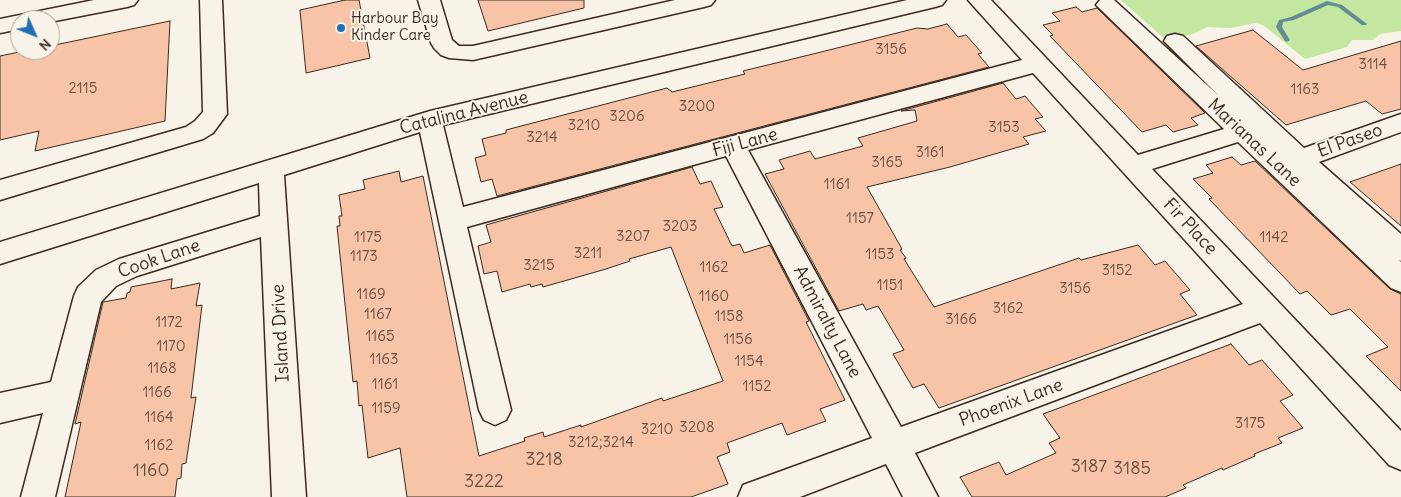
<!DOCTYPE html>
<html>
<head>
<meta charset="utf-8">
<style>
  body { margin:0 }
  #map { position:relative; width:1401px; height:497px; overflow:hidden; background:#f7f3e8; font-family:Delius,sans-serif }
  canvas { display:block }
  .north { position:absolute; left:10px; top:10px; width:50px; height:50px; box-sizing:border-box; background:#f7f3e8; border:1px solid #aca397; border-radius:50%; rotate:134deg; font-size:14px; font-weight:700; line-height:20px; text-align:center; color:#3b2a1e }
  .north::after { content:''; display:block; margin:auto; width:18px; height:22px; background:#1f6fb2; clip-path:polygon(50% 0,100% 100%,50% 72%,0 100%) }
</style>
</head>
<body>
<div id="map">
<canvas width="1401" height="497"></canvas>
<div class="north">N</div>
</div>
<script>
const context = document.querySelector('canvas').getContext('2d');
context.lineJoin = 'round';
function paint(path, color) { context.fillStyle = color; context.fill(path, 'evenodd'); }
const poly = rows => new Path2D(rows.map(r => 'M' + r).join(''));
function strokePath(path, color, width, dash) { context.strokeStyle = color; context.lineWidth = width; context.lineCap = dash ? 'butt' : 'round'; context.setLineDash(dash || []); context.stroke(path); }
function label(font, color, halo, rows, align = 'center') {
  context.font = font + ' Delius,sans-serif'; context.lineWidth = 4; context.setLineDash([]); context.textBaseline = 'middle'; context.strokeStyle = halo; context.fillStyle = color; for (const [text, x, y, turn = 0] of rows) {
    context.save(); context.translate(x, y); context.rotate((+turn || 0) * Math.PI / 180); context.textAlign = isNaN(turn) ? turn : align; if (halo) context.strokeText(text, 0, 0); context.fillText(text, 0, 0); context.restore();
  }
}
paint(poly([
  [1121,0,1401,0,1401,31,1380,34,1373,40,1352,40,1347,47,1305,59,1263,25,1255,23,1231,28,1207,27,1193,34,1167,41]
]), '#c3e7a0');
paint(poly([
  [1327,1,1342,5,1367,24,1366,25,1362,25,1338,7,1328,5,1294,20,1283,22,1282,27,1290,40,1287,42,1285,41,1276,27,1279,20,1291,17,1327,1]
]), '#668b95');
const building = poly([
  [345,0,359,0,370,58,306,73,300,10,345,0],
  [478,0,584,0,584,8,488,31,478,0],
  [1076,7,1082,12,1097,8,1205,113,1191,118,1198,125,1173,132,1166,125,1142,132,1050,36,1053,35,1043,25,1060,21,1052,13,1076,7],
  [170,21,165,121,35,151,39,131,0,140,0,56,29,50,50,50,50,46,170,21],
  [947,24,958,37,966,35,982,53,978,54,989,67,497,196,492,179,481,182,475,158,486,155,482,139,506,133,506,130,667,88,672,92,745,74,743,71,813,54,917,28,928,29,947,24],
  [1253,30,1303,70,1401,41,1401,109,1382,114,1366,101,1286,125,1196,46,1253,30],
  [1003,83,1016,99,1025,96,1043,117,1035,119,1046,131,1023,137,1029,144,950,167,867,187,902,249,900,250,906,258,904,259,934,307,1079,258,1081,260,1138,245,1155,265,1165,261,1190,290,1180,294,1197,315,939,408,924,384,913,388,893,354,904,350,878,306,866,310,863,304,839,311,765,174,784,169,779,160,810,151,815,159,863,146,858,138,917,121,915,110,901,111,1003,83],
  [1232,157,1241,165,1255,161,1390,289,1401,294,1401,391,1366,356,1388,347,1350,309,1331,315,1307,291,1300,294,1209,199,1212,198,1193,179,1213,173,1206,165,1232,157],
  [1401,164,1401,226,1350,182,1401,164],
  [692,167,700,184,711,181,723,207,714,209,732,246,740,244,744,253,770,245,809,321,806,322,845,400,820,409,826,421,787,435,782,423,727,443,730,452,717,457,728,484,691,497,407,497,400,448,368,458,362,405,359,406,357,381,353,382,337,226,340,226,339,216,342,216,339,195,365,189,363,180,399,171,401,182,423,176,479,456,525,441,524,438,543,432,544,437,581,425,581,427,662,398,663,401,723,381,671,247,629,259,630,261,606,269,543,287,542,284,531,287,530,284,502,292,497,271,484,274,478,246,491,242,486,225,692,167],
  [172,279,171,289,200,283,196,306,202,305,191,398,196,397,186,463,182,464,181,478,177,479,175,497,65,497,81,422,75,424,103,302,126,298,127,293,130,292,131,287,172,279],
  [1231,344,1249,365,1262,360,1293,395,1280,401,1303,428,1278,438,1282,443,1254,454,1255,456,1223,470,1222,468,1183,485,1186,488,1165,497,972,497,960,477,999,462,1006,475,1056,453,1049,443,1060,438,1043,414,1231,344]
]);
paint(building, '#f7c4a7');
strokePath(building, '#3b2a1e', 1);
const minor = poly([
  [94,0,138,0,134,5,127,7,50,22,50,20,20,20,20,29,0,33,0,19,94,0],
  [200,0,222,0,227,114,213,133,203,139,0,200,0,180,186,127,195,121,203,112,200,0],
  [418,0,440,0,452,40,459,46,473,46,675,0,715,0,711,5,704,7,473,60,449,58,441,55,434,48,431,43,418,0],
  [907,0,946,0,942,5,935,7,443,125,463,207,1022,60,968,0,991,0,1138,155,1224,129,1096,5,1100,0,1114,0,1218,95,1164,41,1167,36,1175,34,1183,36,1304,148,1401,114,1401,132,1319,162,1401,234,1401,261,1399,260,1401,262,1401,292,1391,288,1238,142,1152,169,1401,431,1401,470,1389,465,1260,323,915,453,938,497,903,497,886,464,800,497,738,497,743,485,872,438,726,156,467,227,511,410,506,420,495,425,484,420,479,410,420,132,284,175,306,497,272,497,261,237,137,276,116,286,101,302,55,497,21,497,43,413,0,423,0,393,51,382,74,296,78,287,96,270,119,259,260,216,259,183,0,264,0,242,430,111,907,0],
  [1033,73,1243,304,901,427,748,150,1033,73]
]);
strokePath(minor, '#3b2a1e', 3);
paint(minor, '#f7f3e8');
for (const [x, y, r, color] of [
  [341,28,5,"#1f6fb2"]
]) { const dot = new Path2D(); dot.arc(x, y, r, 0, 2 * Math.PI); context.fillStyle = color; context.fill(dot); strokePath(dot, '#f7f3e8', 2); }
label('15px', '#3b2a1e', '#f7f3e8', [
  ["Harbour Bay",351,19],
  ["Kinder Care",351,36]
], 'left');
label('15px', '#6a5040', null, [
  ["3156",891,50],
  ["3114",1373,65],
  ["2115",83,89],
  ["1163",1305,90],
  ["3200",697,107],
  ["3206",627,117],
  ["3210",584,126],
  ["3153",1004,128],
  ["3214",542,138],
  ["3161",930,153],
  ["3165",887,163],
  ["1161",837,185],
  ["1157",860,219],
  ["3203",680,227],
  ["3207",633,237],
  ["1175",368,238],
  ["1142",1274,238],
  ["3211",588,254],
  ["1153",880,255],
  ["1173",364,257],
  ["3215",539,266],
  ["1162",714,268],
  ["3152",1117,271],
  ["1151",890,286],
  ["3156",1075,289],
  ["1169",371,295],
  ["1160",714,297],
  ["3162",1008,309],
  ["1167",378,315],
  ["1158",729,317],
  ["3166",961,320],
  ["1172",169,323],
  ["1165",380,337],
  ["1156",738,340],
  ["1170",171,347],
  ["1163",384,360],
  ["1154",749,362],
  ["1168",162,369],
  ["1161",385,385],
  ["1152",757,387],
  ["1166",157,393],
  ["1159",386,409],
  ["1164",159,418],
  ["3175",1250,424],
  ["3208",697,428],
  ["3210",657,430],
  ["3212;3214",601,443],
  ["1162",159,446]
]);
label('18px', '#3b2a1e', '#f7f3e8', [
  ["Catalina Avenue",464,113,-14],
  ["El Paseo",1350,141,-20],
  ["Fiji Lane",745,143,-15],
  ["Marianas Lane",1254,143,43],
  ["Fir Place",1190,227,47],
  ["Cook Lane",159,259,-19],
  ["Admiralty Lane",827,322,62],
  ["Island Drive",281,333,-93],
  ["Phoenix Lane",1011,403,-20]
]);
label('18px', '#6a5040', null, [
  ["3218",544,460],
  ["3187",1089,467],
  ["3185",1132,469],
  ["1160",151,471],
  ["3222",484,482]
]);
</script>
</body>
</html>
